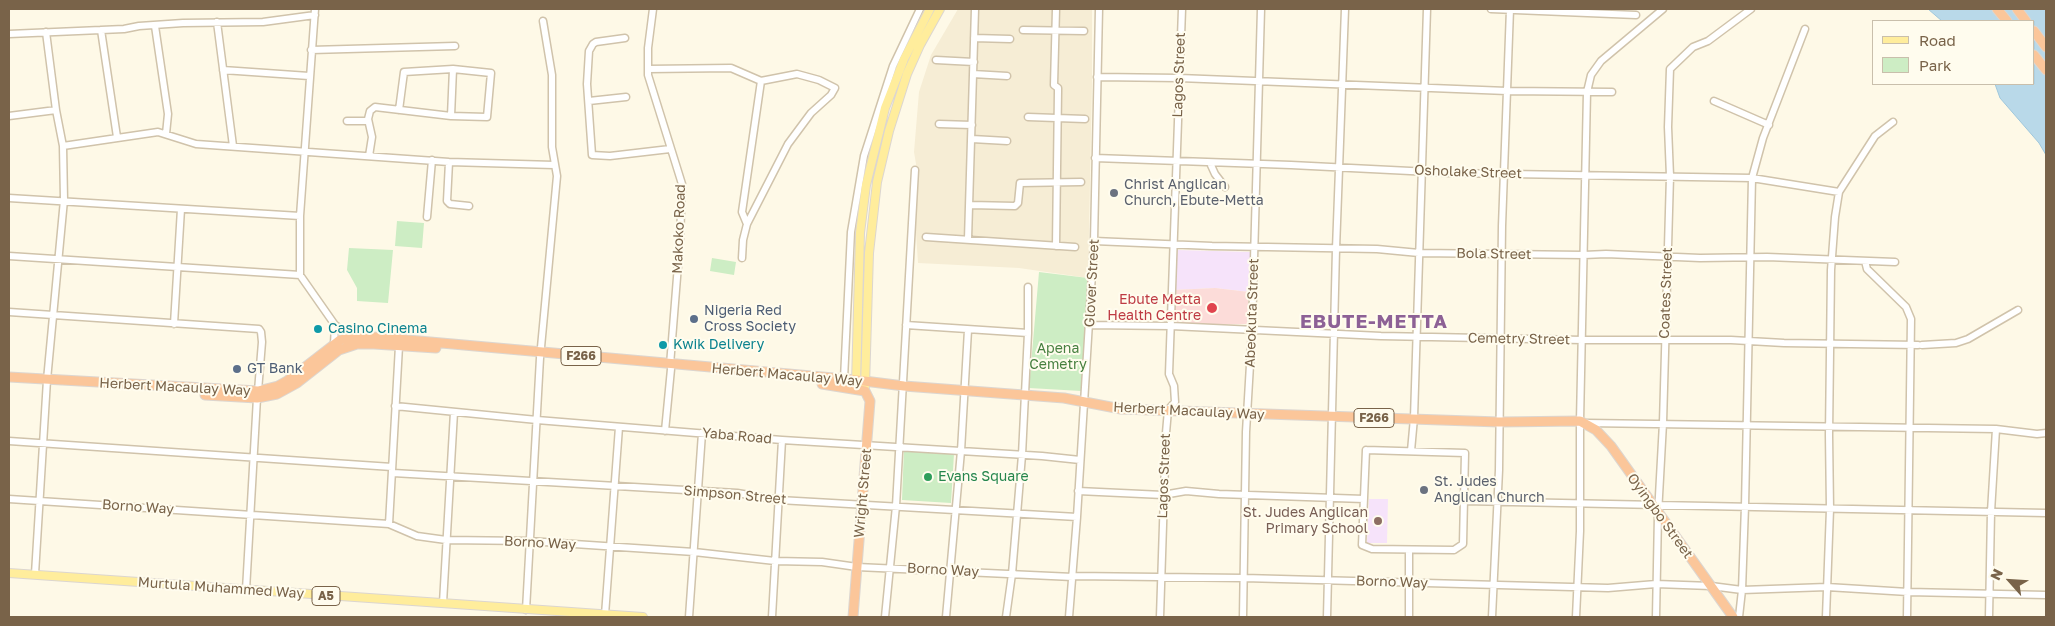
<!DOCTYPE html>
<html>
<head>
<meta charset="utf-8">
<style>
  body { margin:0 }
  #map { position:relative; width:2055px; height:626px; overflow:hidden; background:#fef9e7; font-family:"Golos Text",sans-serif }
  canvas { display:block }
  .frame { position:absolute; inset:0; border:10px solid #796349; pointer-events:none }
  .legend { position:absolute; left:1872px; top:20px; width:162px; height:65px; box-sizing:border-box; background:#fffcee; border:1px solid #c9bfac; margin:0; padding:6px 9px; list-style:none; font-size:15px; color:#796349 }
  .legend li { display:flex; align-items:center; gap:10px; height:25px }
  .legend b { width:25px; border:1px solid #c9bfac }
  .north { position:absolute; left:1985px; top:556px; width:50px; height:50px; -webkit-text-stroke:4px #fffcee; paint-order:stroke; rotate:296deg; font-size:14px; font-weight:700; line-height:20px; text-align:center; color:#796349 }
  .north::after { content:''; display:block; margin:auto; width:18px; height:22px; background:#796349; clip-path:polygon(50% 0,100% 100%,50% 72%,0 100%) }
</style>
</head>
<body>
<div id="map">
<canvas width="2055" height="626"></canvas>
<div class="frame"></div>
<ul class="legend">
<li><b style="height:6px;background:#ffed9c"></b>Road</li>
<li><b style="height:14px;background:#cdedc4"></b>Park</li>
</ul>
<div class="north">N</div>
</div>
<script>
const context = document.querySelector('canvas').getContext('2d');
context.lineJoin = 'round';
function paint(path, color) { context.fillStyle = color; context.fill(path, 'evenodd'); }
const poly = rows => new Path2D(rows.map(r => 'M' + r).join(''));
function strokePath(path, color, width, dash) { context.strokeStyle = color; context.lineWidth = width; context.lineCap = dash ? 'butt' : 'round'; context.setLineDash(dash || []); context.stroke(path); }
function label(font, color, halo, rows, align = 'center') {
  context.font = font + ' "Golos Text",sans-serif'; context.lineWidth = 4; context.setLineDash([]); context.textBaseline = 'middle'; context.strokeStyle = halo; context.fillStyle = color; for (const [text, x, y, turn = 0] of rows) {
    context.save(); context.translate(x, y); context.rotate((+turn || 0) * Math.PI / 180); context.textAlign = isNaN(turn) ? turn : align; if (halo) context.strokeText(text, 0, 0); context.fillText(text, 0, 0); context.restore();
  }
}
paint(poly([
  [958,9,1092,9,1092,84,1088,278,1019,268,918,263,914,202,916,164,914,152,919,92,931,55]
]), '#f6edd5');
paint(poly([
  [1177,250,1252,252,1249,292,1215,288,1174,290],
  [1369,499,1388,499,1387,543,1367,543]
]), '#f6e3fa');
paint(poly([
  [1215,288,1249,292,1247,324,1176,325,1174,290]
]), '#fcdcd9');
paint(poly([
  [397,221,424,223,422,248,395,246],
  [349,248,393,250,388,303,357,301,357,288,347,270],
  [712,258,736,262,734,275,710,271],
  [1039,272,1088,278,1081,391,1029,388],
  [904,449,930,450,954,454,951,503,902,500]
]), '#cdedc4');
const water = poly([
  [1928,9,2046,9,2046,155,2039,143,2000,98,1995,84,2034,84,2034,21,1942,21,1928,9]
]);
paint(water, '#b9d9e9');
strokePath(water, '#9fc7db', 1);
const minor = poly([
  [315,9,300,216,300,275,335,325,352,337],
  [653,9,648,48,648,75,682,184,680,240,670,365],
  [1491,9,1636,15],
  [217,22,233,146],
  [155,26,168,114,166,134],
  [101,30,117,137],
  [1023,30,1084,31],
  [9,34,124,29,139,26,183,23,263,22,315,15],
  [625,38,596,42,593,44,589,51,587,84,592,155,610,156,670,149],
  [974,38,1010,39],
  [311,50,455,46],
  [936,60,974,62],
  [648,69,731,68,761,81,797,74,819,80,835,88,831,95,811,113,788,144,747,224,743,240,742,258],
  [223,70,309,76],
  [973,74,1007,76],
  [1097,77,1179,78,1507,91,1612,92],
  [589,101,626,97],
  [1714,101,1769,125],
  [9,116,56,110],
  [451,116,453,69],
  [1028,117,1085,119],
  [347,121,368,121],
  [939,124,972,125],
  [972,139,1007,141],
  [63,146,158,132,196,144,449,162,554,165],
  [369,156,372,137,368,119,370,111,375,107,451,116,487,117,491,73,453,69,404,72,399,110],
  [1095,158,1291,165,1450,173,1752,178,1839,192],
  [449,162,447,201,450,204,469,206],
  [1210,163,1215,174,1225,187],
  [9,198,300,216],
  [970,205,1015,206,1018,203,1020,183,1081,182],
  [427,217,432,160],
  [747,224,742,212,761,81],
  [926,237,1075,247],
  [968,239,975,9],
  [1094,241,1212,246,1377,249,1419,253,1584,255,1606,254,1700,258,1767,257,1895,262],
  [1056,246,1058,91,1058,88,1054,85,1056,9],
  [9,256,300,275],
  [1865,261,1867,269,1906,307,1911,319,1907,617],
  [9,312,259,329,261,332,262,342,258,391],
  [174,324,181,209],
  [906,325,1028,333],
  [1089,325,1171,326,1381,336,1583,340,1731,340,1784,343,1918,345],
  [334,344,335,325],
  [1922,345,1956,343,1968,339,2018,310],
  [844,379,851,232,864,156,893,66,920,9],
  [395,406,537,420,782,440,1042,456,1080,460],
  [1587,423,1996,429,2037,434,2046,433],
  [665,431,671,369],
  [9,441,392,467],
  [1366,450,1465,453,1463,544,1454,550,1372,549,1362,545,1366,450],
  [1411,451,1414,418,1427,9],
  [393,473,737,493,779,500,1077,517],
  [1078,491,1163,495,1186,491,1219,494,1364,499],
  [9,499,389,524,417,536,446,540,529,541,694,552,775,561,822,562,857,567,1073,577],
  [1464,501,2046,513],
  [389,524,399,346],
  [35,574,47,380,64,200,63,146,56,110,46,32],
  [1073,576,1244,578,1608,588,1656,584,1711,586,1742,590,1827,587,1908,592,2046,595],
  [246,590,257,398],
  [443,603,454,412],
  [526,610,540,358,557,176,552,147,552,75,543,21],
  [605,615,619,427],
  [689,617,702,433],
  [772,617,782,440],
  [885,617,896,506,915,170],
  [946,617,961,451,968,330],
  [1006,617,1012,574,1022,455,1028,333,1028,287],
  [1069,617,1077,517,1094,241,1099,9],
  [1160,617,1166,433,1168,410,1175,402,1174,386,1169,374,1182,9],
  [1243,617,1246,432,1252,331,1261,9],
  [1327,617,1336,249,1345,9],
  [1409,617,1409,550],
  [1492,617,1499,470,1502,226,1510,9],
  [1576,617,1580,531,1580,421,1587,92,1591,75,1601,61,1663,9],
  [1656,617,1658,514,1663,423,1670,176,1668,127,1670,69,1693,47,1708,41,1751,9],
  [1739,617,1742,590,1745,506,1752,178,1763,138,1805,29],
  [1826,617,1830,509,1829,435,1831,270,1835,217,1839,192,1875,136,1893,122],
  [1989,617,1991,512,1996,429]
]);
const major = poly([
  [856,384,860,233,866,185,885,108,904,59,930,9],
  [865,386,869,253,877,182,889,131,907,74,920,45,940,9],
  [9,573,643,617]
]);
const highway = poly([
  [1997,9,2007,21],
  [2017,9,2026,21],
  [2034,31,2046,47],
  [2034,55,2046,70],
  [9,377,258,391,278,386,287,381,340,340,352,337,363,336,856,380,904,386,1064,398,1121,409,1499,422,1580,421,1596,430,1611,446,1733,617],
  [822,384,865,391,870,401,853,617],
  [205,395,257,398,277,394,297,383,339,350,357,344,374,344,436,348]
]);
strokePath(minor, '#d0c3ab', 9);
strokePath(major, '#dcd6d0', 10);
strokePath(highway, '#dcd6d0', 11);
strokePath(minor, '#fff', 6);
strokePath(major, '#ffed9c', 8);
strokePath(highway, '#fbc69a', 9);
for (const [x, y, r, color] of [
  [1114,193,5,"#6b7280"],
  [1212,308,6,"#e0444e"],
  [694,319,5,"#5c6f8a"],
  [318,329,5,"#0f9aa8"],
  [663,345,5,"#0f9aa8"],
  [237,369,5,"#5c6f8a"],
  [928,477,5,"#2e9e5b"],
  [1424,490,5,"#6b7280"],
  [1378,521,5,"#8d6e63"]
]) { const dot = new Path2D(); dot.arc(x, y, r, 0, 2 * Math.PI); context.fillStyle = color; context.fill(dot); strokePath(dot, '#fffcee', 2); }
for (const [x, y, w] of [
  [581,356,40],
  [1374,418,40],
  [326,596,28]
]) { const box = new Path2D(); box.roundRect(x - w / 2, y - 9.5, w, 19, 4); context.fillStyle = '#fffcee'; context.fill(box); strokePath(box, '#796349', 1); }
label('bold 12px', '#796349', null, [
  ["F266",581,356],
  ["F266",1374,418],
  ["A5",326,596]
]);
label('14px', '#796349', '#fffcee', [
  ["Lagos Street",1179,75,-88],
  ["Osholake Street",1468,172,2],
  ["Makoko Road",679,229,-88],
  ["Bola Street",1494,254,1],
  ["Glover Street",1092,283,-87],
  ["Coates Street",1666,293,-88],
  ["Abeokuta Street",1252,313,-88],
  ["Cemetry Street",1519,339,1],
  ["Herbert Macaulay Way",787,375,5],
  ["Herbert Macaulay Way",175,387,3],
  ["Herbert Macaulay Way",1189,411,3],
  ["Yaba Road",737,436,5],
  ["Lagos Street",1164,476,-88],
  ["Wright Street",863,493,-85],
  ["Simpson Street",735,495,5],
  ["Borno Way",138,507,4],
  ["Oyingbo Street",1660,516,54],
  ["Borno Way",540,543,3],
  ["Borno Way",943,570,3],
  ["Borno Way",1392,582,2],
  ["Murtula Muhammed Way",221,588,4]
]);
label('14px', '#5b616d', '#fffcee', [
  ["Christ Anglican",1124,185],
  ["Church, Ebute-Metta",1124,201],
  ["St. Judes",1434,482],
  ["Anglican Church",1434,498]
], 'left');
label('14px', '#be3a42', '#fffcee', [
  ["Ebute Metta",1201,300],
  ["Health Centre",1201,316]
], 'right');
label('14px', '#4e5e75', '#fffcee', [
  ["Nigeria Red",704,311],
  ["Cross Society",704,327],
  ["GT Bank",247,369]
], 'left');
label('14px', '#0d838f', '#fffcee', [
  ["Casino Cinema",328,329],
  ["Kwik Delivery",673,345]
], 'left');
label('14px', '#478040', '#fffcee', [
  ["Apena",1058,349],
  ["Cemetry",1058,365]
]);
label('14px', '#27864d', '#fffcee', [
  ["Evans Square",938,477]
], 'left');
label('14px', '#785e54', '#fffcee', [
  ["St. Judes Anglican",1368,513],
  ["Primary School",1368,529]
], 'right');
context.letterSpacing = '1px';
label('bold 19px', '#8d6196', '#fffcee', [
  ["EBUTE-METTA",1374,322]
]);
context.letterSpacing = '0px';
</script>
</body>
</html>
